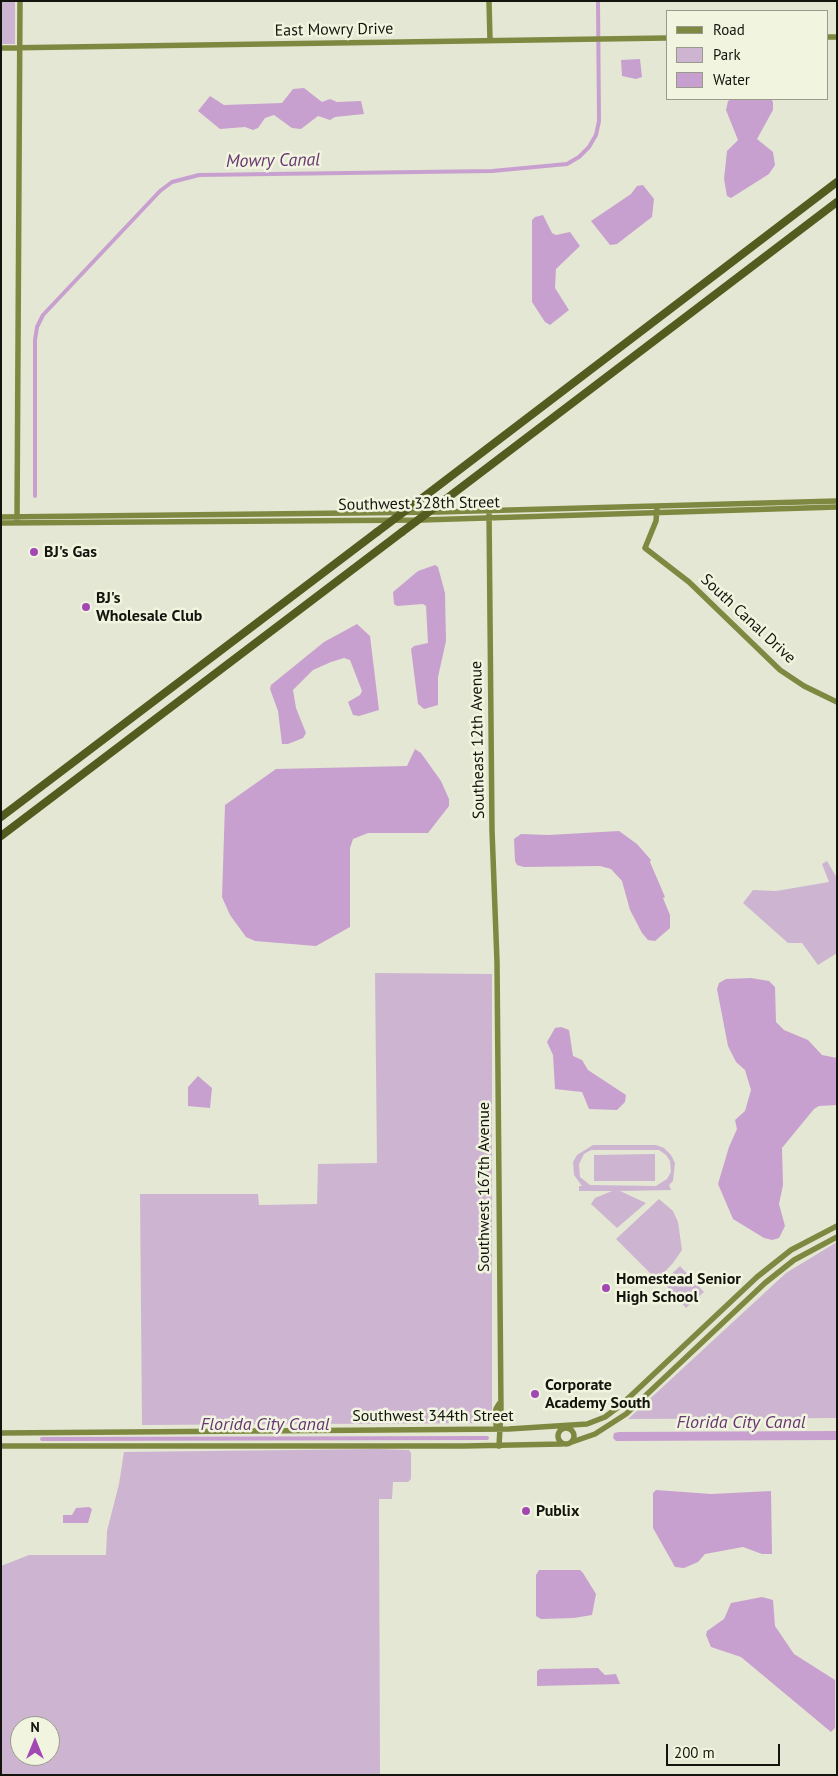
<!DOCTYPE html>
<html>
<head>
<meta charset="utf-8">
<style>
  body { margin:0 }
  #map { position:relative; width:838px; height:1776px; overflow:hidden; background:#e4e7d3; font-family:"PT Sans",sans-serif }
  canvas { display:block }
  .frame { position:absolute; inset:0; border:2px solid #13140d; pointer-events:none }
  .legend { position:absolute; left:666px; top:10px; width:162px; height:90px; box-sizing:border-box; background:#f1f5e0; border:1px solid #989b8c; margin:0; padding:6px 9px; list-style:none; font-size:15px; color:#13140d }
  .legend li { display:flex; align-items:center; gap:10px; height:25px }
  .legend b { width:25px; border:1px solid #989b8c }
  .north { position:absolute; left:10px; top:1716px; width:50px; height:50px; box-sizing:border-box; background:#f1f5e0; border:1px solid #989b8c; border-radius:50%; rotate:0deg; font-size:14px; font-weight:700; line-height:20px; text-align:center; color:#13140d }
  .north::after { content:''; display:block; margin:auto; width:18px; height:22px; background:#a248b3; clip-path:polygon(50% 0,100% 100%,50% 72%,0 100%) }
  .scale { position:absolute; left:666px; top:1744px; width:114px; height:22px; box-sizing:border-box; border:2px solid #13140d; border-top:0; padding-left:6px; font-size:15px; line-height:18px; white-space:nowrap; color:#13140d; -webkit-text-stroke:4px #f1f5e0; paint-order:stroke }
</style>
</head>
<body>
<div id="map">
<canvas width="838" height="1776"></canvas>
<div class="frame"></div>
<ul class="legend">
<li><b style="height:6px;background:#7f8841"></b>Road</li>
<li><b style="height:14px;background:#cdb5d2"></b>Park</li>
<li><b style="height:14px;background:#c8a0cf"></b>Water</li>
</ul>
<div class="north">N</div>
<div class="scale">200 m</div>
</div>
<script>
const context = document.querySelector('canvas').getContext('2d');
context.lineJoin = 'round';
function paint(path, color) { context.fillStyle = color; context.fill(path, 'evenodd'); }
const poly = rows => new Path2D(rows.map(r => 'M' + r).join(''));
function strokePath(path, color, width, dash) { context.strokeStyle = color; context.lineWidth = width; context.lineCap = dash ? 'butt' : 'round'; context.setLineDash(dash || []); context.stroke(path); }
function label(font, color, halo, rows, align = 'center') {
  context.font = font + ' "PT Sans",sans-serif'; context.lineWidth = 5; context.setLineDash([]); context.textBaseline = 'middle'; context.strokeStyle = halo; context.fillStyle = color; for (const [text, x, y, turn = 0] of rows) {
    context.save(); context.translate(x, y); context.rotate((+turn || 0) * Math.PI / 180); context.textAlign = isNaN(turn) ? turn : align; if (halo) context.strokeText(text, 0, 0); context.fillText(text, 0, 0); context.restore();
  }
}
paint(poly([
  [1,1,15,1,15,44,1,44],
  [827,861,837,878,837,953,818,965,802,943,788,943,743,903,753,890,776,891,829,882,822,864],
  [375,973,492,974,492,1423,142,1425,140,1194,258,1194,259,1205,317,1204,318,1164,377,1163],
  [593,1145,656,1145,664,1148,671,1155,675,1163,673,1181,669,1185,671,1190,620,1191,646,1203,617,1228,591,1204,595,1198,612,1191,579,1191,579,1186,582,1186,574,1175,573,1162,577,1155],
  [591,1150,659,1150,666,1155,670,1161,671,1172,667,1179,656,1186,590,1185,580,1177,579,1164,584,1154],
  [655,1154,655,1181,594,1181,594,1155],
  [659,1199,673,1211,678,1222,682,1250,673,1263,657,1280,616,1239],
  [837,1242,837,1418,628,1419,786,1273],
  [680,1266,704,1292,686,1308,663,1282],
  [378,1449,409,1450,411,1453,411,1479,408,1482,393,1482,392,1499,379,1499,380,1775,1,1775,1,1566,29,1555,106,1555,107,1531,119,1484,124,1452],
  [20,1726,50,1726,50,1756,20,1756]
]), '#cdb5d2');
paint(poly([
  [640,59,642,77,636,79,622,76,621,60],
  [304,88,322,102,330,99,337,102,361,101,364,114,335,117,330,120,318,116,301,129,292,128,274,115,265,118,258,128,253,130,245,127,220,129,198,111,210,96,224,105,282,103,293,89],
  [732,99,771,99,773,102,773,110,757,139,773,152,775,165,769,174,731,198,727,196,724,179,727,151,738,140,726,110,728,101],
  [643,185,654,199,652,217,617,244,610,245,591,221,631,194,637,186],
  [543,215,552,233,556,235,570,232,580,246,556,269,555,288,569,310,550,325,545,322,532,302,532,220,535,217],
  [435,565,438,567,445,593,446,641,438,677,438,705,424,709,418,704,411,649,414,646,428,643,426,606,423,604,397,606,394,604,393,592,418,571],
  [357,624,370,636,379,710,359,716,353,715,348,702,360,695,362,691,350,660,344,658,331,662,313,670,293,690,296,708,306,733,303,738,288,744,282,744,278,711,270,689,271,685,324,642],
  [415,749,421,753,441,781,449,799,449,806,428,833,368,833,353,839,350,848,350,927,316,946,255,941,246,937,230,915,222,897,225,805,276,769,407,766],
  [619,831,637,844,651,860,650,862,665,897,663,898,670,915,670,928,655,941,648,940,642,933,630,910,622,881,611,869,600,866,524,867,517,865,515,861,514,839,521,834,548,835],
  [751,978,769,981,775,987,776,1022,784,1030,808,1040,822,1055,837,1058,837,1105,819,1106,814,1109,782,1148,783,1185,779,1204,785,1226,779,1238,772,1240,764,1238,733,1219,718,1184,729,1147,737,1129,735,1120,745,1111,751,1090,745,1070,736,1062,728,1046,717,989,719,983,726,979],
  [561,1027,569,1030,573,1056,582,1060,588,1070,626,1095,625,1102,617,1110,589,1109,582,1092,555,1089,553,1055,547,1042,555,1028],
  [198,1076,212,1088,210,1108,188,1106,188,1087],
  [837,1431,837,1440,616,1441,613,1438,614,1433,619,1432],
  [656,1490,711,1494,771,1491,772,1554,762,1554,743,1547,705,1554,698,1562,684,1568,675,1567,653,1528,653,1493],
  [89,1507,92,1509,88,1523,63,1523,63,1515,72,1515,76,1508],
  [539,1570,580,1570,583,1573,596,1594,592,1615,574,1618,541,1619,536,1616,536,1575],
  [762,1597,773,1600,775,1626,794,1654,835,1680,835,1728,831,1732,741,1657,711,1647,706,1635,707,1631,724,1619,731,1603],
  [598,1668,605,1675,616,1674,620,1684,537,1686,537,1671,540,1669]
]), '#c8a0cf');
strokePath(poly([
  [35,496,35,340,37,327,43,315,160,191,172,182,199,175,492,171,567,164,579,157,589,147,596,135,599,121,598,1],
  [42,1439,487,1438]
]), '#c8a0cf', 4);
strokePath(poly([
  [489,1,490,40],
  [827,37,837,37],
  [1,48,667,38],
  [657,508,656,521,645,548,689,582,780,670,804,686,837,702],
  [489,511,492,830,497,962,501,1410,499,1446],
  [1,517,438,512,837,501],
  [17,519,20,1],
  [1,523,422,520,837,507],
  '558 1436a8 8 0 1 1 16 0a8 8 0 1 1-16 0Z',
  [499,1429,496,1425,496,1409,499,1404],
  [1,1433,509,1429,587,1424,605,1417,621,1405,757,1277,791,1250,837,1226],
  [572,1442,595,1434,626,1414,765,1283,794,1260,837,1237],
  [1,1446,464,1446,562,1444]
]), '#7f8841', 5.5);
strokePath(poly([
  [421,499,837,182],
  [446,499,837,202],
  [1,817,377,532],
  [1,836,402,532]
]), '#545b1e', 8);
strokePath(poly([
  [377,532,421,499],
  [402,532,446,499]
]), '#545b1e', 8);
for (const [x, y, r, color] of [
  [34,552,5,"#a248b3"],
  [86,607,5,"#a248b3"],
  [606,1288,5,"#a248b3"],
  [535,1394,5,"#a248b3"],
  [526,1511,5,"#a248b3"]
]) { const dot = new Path2D(); dot.arc(x, y, r, 0, 2 * Math.PI); context.fillStyle = color; context.fill(dot); strokePath(dot, '#f1f5e0', 2); }
label('16px', '#13140d', '#f1f5e0', [
  ["East Mowry Drive",334,30,-1],
  ["Southwest 328th Street",419,504,-1],
  ["South Canal Drive",748,619,43],
  ["Southeast 12th Avenue",478,740,-91],
  ["Southwest 167th Avenue",484,1187,-90],
  ["Southwest 344th Street",433,1416]
]);
label('bold 16px', '#13140d', '#f1f5e0', [
  ["BJ's Gas",44,552],
  ["BJ's",96,598],
  ["Wholesale Club",96,616],
  ["Homestead Senior",616,1279],
  ["High School",616,1297],
  ["Corporate",545,1385],
  ["Academy South",545,1403],
  ["Publix",536,1511]
], 'left');
label('italic 18px', '#683772', '#f1f5e0', [
  ["Mowry Canal",273,161,-1],
  ["Florida City Canal",741,1423],
  ["Florida City Canal",265,1425]
]);
</script>
</body>
</html>
